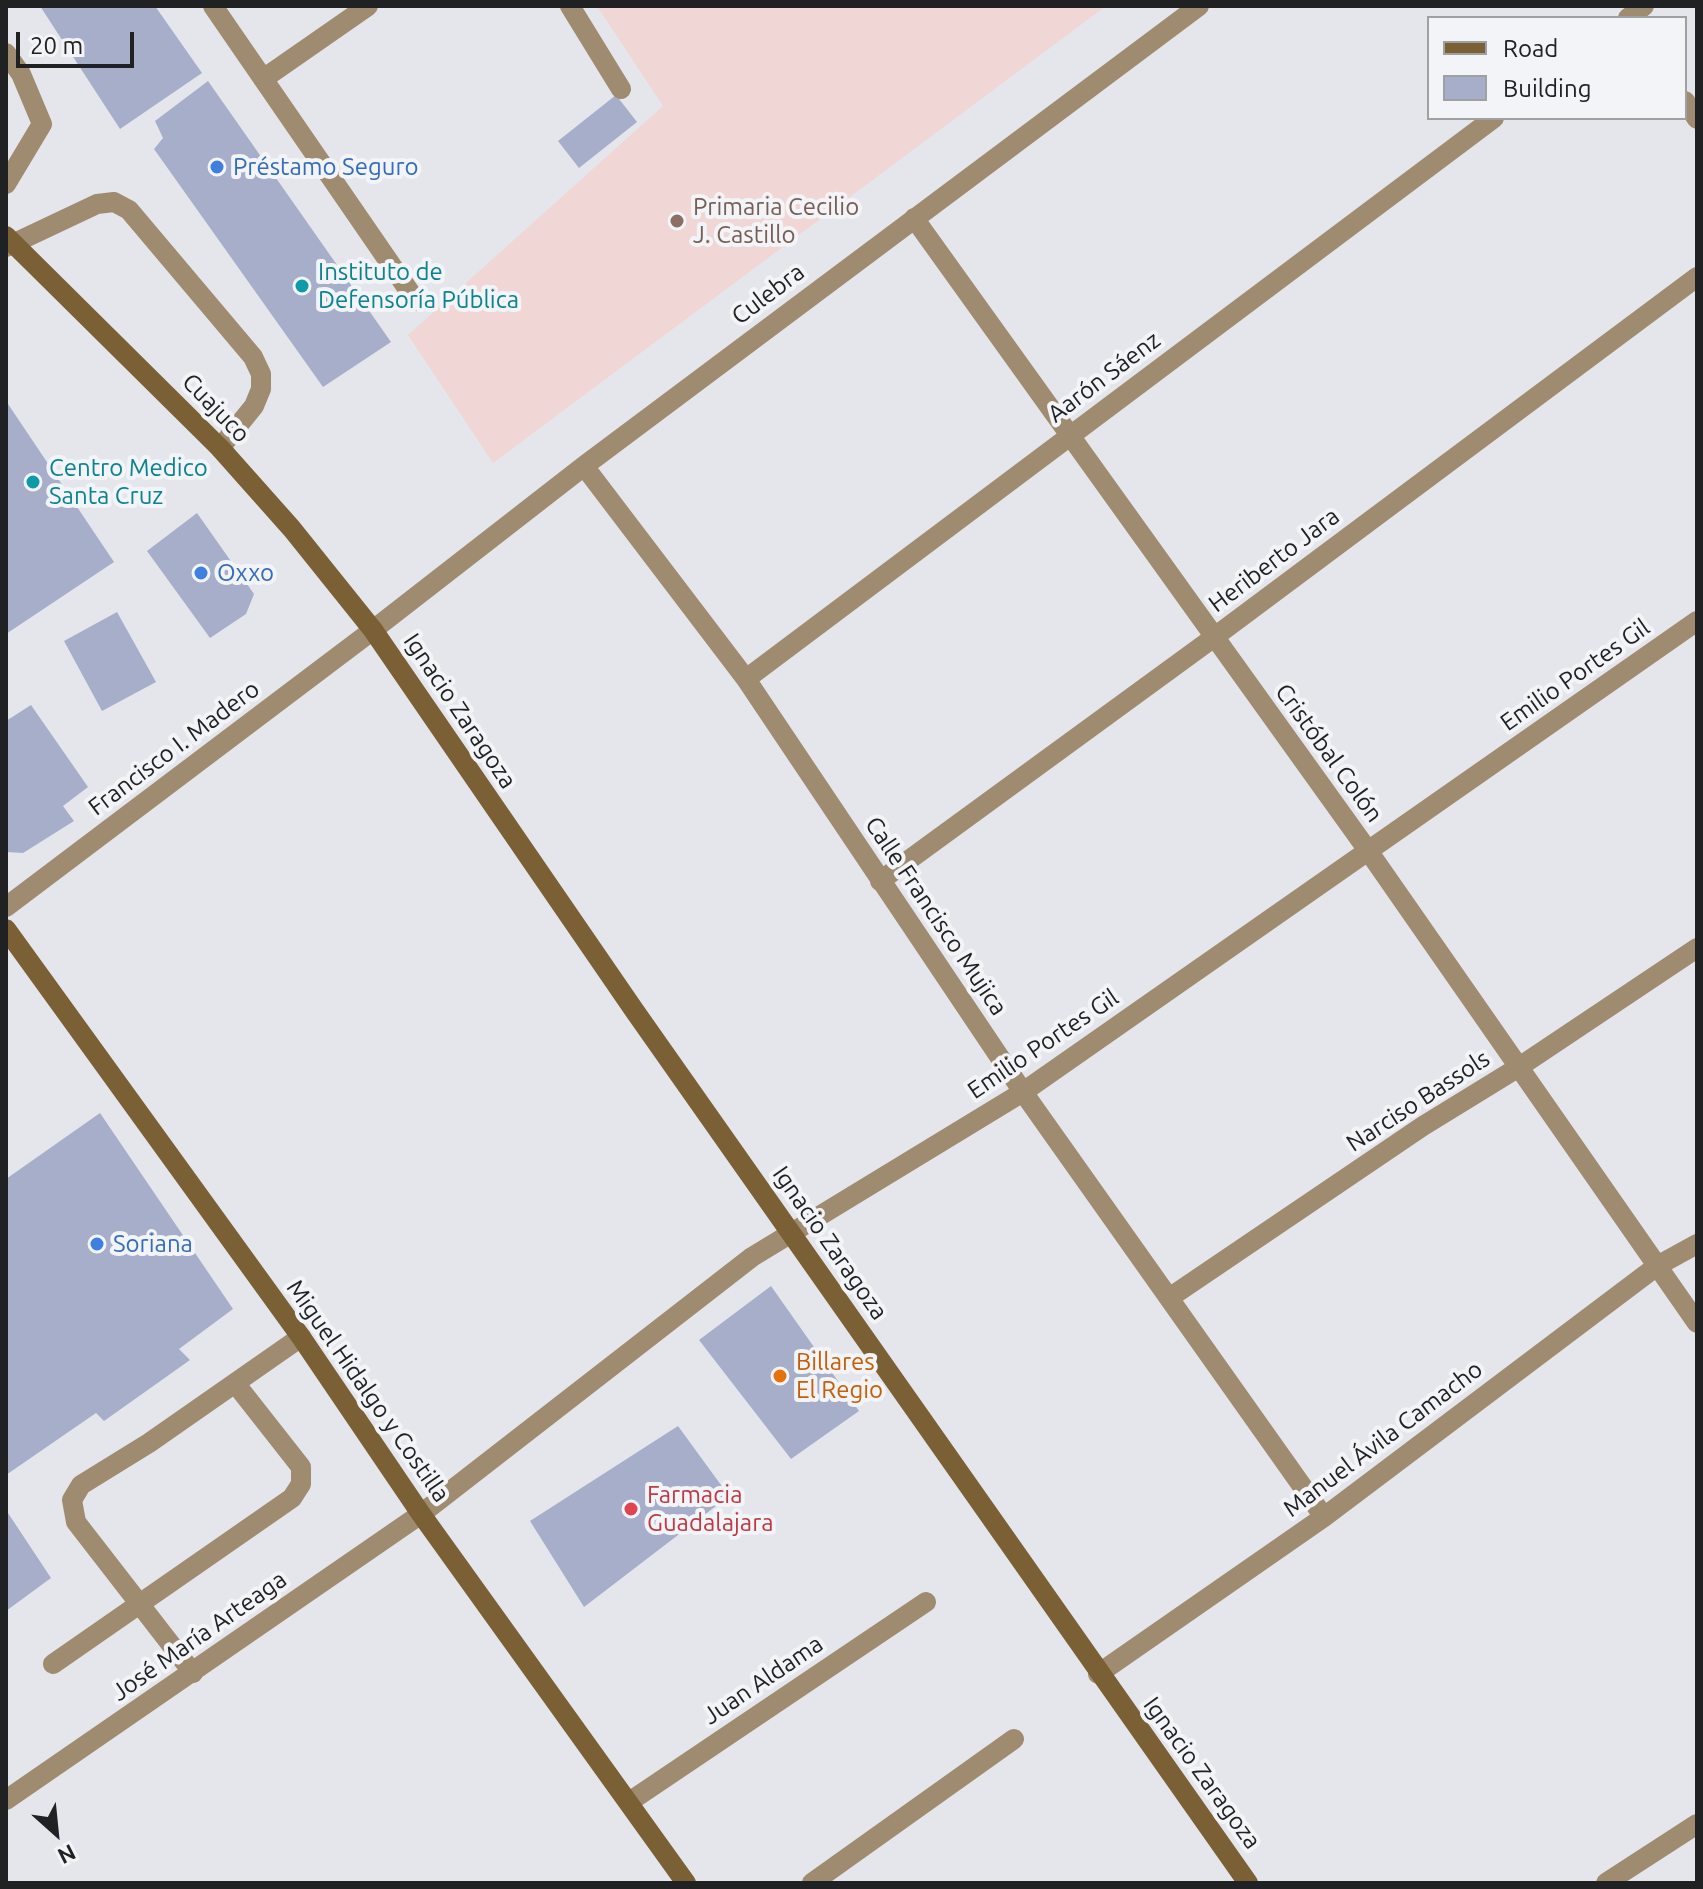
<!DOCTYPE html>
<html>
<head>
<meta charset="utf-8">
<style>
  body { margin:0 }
  #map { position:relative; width:1703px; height:1889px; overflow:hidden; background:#e5e6eb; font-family:Ubuntu,sans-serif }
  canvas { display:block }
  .frame { position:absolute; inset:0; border:8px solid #202122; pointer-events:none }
  .legend { position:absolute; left:1427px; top:16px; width:260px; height:104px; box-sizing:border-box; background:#f2f4f8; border:2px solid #9ea0a2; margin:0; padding:10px 14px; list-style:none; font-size:24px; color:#202122 }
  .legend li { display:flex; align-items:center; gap:16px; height:40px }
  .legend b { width:40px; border:2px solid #9ea0a2 }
  .north { position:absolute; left:16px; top:1793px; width:80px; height:80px; -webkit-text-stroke:6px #f2f4f8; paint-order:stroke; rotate:153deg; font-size:22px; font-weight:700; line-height:32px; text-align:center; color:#202122 }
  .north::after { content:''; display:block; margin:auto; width:28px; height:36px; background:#202122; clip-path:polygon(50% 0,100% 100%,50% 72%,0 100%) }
  .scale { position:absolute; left:16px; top:32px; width:118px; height:36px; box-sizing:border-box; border:4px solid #202122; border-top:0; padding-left:10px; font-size:24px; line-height:28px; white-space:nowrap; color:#202122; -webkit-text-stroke:6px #f2f4f8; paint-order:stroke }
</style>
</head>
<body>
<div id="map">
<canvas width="1703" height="1889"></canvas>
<div class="frame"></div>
<ul class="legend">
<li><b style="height:10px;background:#7b5f35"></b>Road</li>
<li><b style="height:22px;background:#a7aeca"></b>Building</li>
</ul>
<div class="north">N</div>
<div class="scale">20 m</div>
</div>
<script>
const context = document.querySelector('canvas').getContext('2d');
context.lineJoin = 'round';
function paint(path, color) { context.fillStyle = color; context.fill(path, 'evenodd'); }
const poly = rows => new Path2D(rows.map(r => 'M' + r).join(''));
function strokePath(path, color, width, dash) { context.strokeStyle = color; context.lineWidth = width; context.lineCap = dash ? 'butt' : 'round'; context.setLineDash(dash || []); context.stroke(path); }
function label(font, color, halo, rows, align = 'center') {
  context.font = font + ' Ubuntu,sans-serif'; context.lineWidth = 8; context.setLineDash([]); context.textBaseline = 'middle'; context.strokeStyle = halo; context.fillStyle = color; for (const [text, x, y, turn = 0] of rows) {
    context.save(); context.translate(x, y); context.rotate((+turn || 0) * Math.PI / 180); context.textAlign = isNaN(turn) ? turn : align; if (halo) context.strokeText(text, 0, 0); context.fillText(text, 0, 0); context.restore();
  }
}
paint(poly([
  [597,6,1106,6,493,463,408,335,663,106]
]), '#f0d6d4');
paint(poly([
  [40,6,155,6,202,73,120,129],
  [208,81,391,342,323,387,154,149,163,138,155,121],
  [616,95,637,122,579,168,558,141],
  [6,401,114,562,6,634],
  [197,513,254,594,246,614,210,638,147,551],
  [117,612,156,682,102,711,64,641],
  [31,705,88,787,63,806,74,821,23,853,6,852,6,721],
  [100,1113,233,1309,179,1349,190,1360,104,1421,96,1413,6,1475,6,1179],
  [771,1286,859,1411,791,1459,699,1340],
  [678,1426,729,1496,584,1607,530,1521],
  [6,1510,51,1578,6,1611]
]), '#a7aeca');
strokePath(poly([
  [6,53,21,74,42,124,6,184],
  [6,247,97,204,114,202,129,210,253,357,261,374,261,389,254,406,220,448],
  [53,1664,292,1498,301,1484,301,1467,235,1383],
  [193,1673,76,1522,72,1500,81,1485,149,1443,301,1337]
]), '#9f8b70', 20);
strokePath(poly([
  [213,6,416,301],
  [570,6,621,89],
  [1628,18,1644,6],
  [263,79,368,6],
  [1685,101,1697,119],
  [914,218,1369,852,1697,1323],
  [584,466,746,679,1023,1092,1324,1517],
  [746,679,1494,118],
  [880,881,1213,638,1697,277],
  [6,907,373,630,584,466,1199,6],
  [1169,1298,1423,1126,1519,1067,1697,948],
  [1098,1674,1324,1517,1657,1266,1697,1244],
  [6,1800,421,1514,752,1257,1023,1092,1697,621],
  [629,1802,926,1602],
  [812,1883,1014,1739],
  [1606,1883,1697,1824]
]), '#9f8b70', 20);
strokePath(poly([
  [6,236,220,448,292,529,373,630,634,1010,1248,1883],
  [6,929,301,1337,421,1514,686,1883]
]), '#7b5f35', 20);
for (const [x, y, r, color] of [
  [217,167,8,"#3f7fe0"],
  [677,221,8,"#8d6e63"],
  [302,286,8,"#0f9aa8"],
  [33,482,8,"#0f9aa8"],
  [201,573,8,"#3f7fe0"],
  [97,1244,8,"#3f7fe0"],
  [780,1376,8,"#e8710a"],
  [631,1509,8,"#e0444e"]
]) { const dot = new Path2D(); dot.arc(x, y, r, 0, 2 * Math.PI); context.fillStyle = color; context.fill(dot); strokePath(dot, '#f2f4f8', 3); }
label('24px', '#366cbe', '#f2f4f8', [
  ["Préstamo Seguro",233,167],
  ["Oxxo",217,573],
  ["Soriana",113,1244]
], 'left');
label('24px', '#785e54', '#f2f4f8', [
  ["Primaria Cecilio",693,207],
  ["J. Castillo",693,235]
], 'left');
label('24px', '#0d838f', '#f2f4f8', [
  ["Instituto de",318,272],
  ["Defensoría Pública",318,300],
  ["Centro Medico",49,468],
  ["Santa Cruz",49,496]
], 'left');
label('24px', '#202122', '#f2f4f8', [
  ["Culebra",768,294,-37],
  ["Aarón Sáenz",1104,377,-37],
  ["Cuajuco",216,408,46],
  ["Heriberto Jara",1274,560,-37],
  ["Emilio Portes Gil",1575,675,-35],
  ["Ignacio Zaragoza",460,711,56],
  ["Francisco I. Madero",174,748,-37],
  ["Cristóbal Colón",1329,753,54],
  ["Calle Francisco Mujica",936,916,56],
  ["Emilio Portes Gil",1043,1044,-34],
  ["Narciso Bassols",1418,1101,-33],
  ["Ignacio Zaragoza",830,1243,55],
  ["Miguel Hidalgo y Costilla",368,1391,55],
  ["Manuel Ávila Camacho",1383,1439,-37],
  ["José María Arteaga",199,1636,-35],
  ["Juan Aldama",763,1680,-34],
  ["Ignacio Zaragoza",1202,1773,54]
]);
label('24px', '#c56008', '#f2f4f8', [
  ["Billares",796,1362],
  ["El Regio",796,1390]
], 'left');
label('24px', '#be3a42', '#f2f4f8', [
  ["Farmacia",647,1495],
  ["Guadalajara",647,1523]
], 'left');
</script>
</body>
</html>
